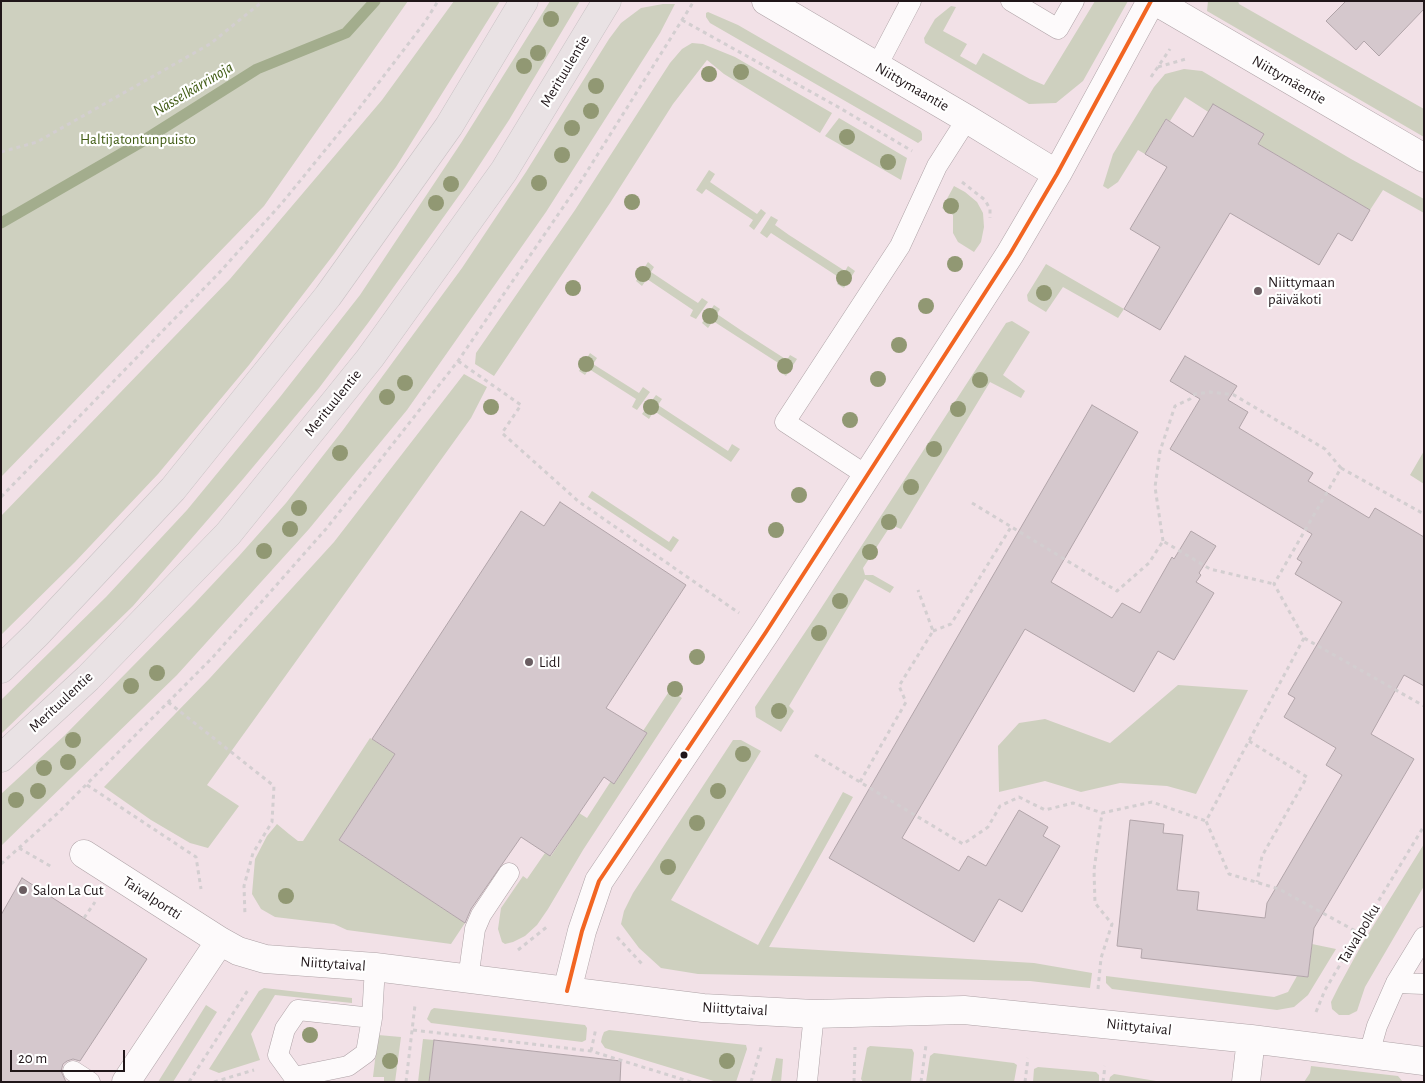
<!DOCTYPE html>
<html>
<head>
<meta charset="utf-8">
<style>
  body { margin:0 }
  #map { position:relative; width:1425px; height:1083px; overflow:hidden; background:#f2e1e7; font-family:"Alegreya Sans",sans-serif }
  canvas { display:block }
  .frame { position:absolute; inset:0; border:2px solid #201619; pointer-events:none }
  .scale { position:absolute; left:10px; top:1050px; width:115px; height:22px; box-sizing:border-box; border:2px solid #201619; border-top:0; padding-left:6px; font-size:15px; line-height:18px; white-space:nowrap; color:#201619; -webkit-text-stroke:4px #fff; paint-order:stroke }
</style>
</head>
<body>
<div id="map">
<canvas width="1425" height="1083"></canvas>
<div class="frame"></div>
<div class="scale">20 m</div>
</div>
<script>
const context = document.querySelector('canvas').getContext('2d');
context.lineJoin = 'round';
function paint(path, color) { context.fillStyle = color; context.fill(path, 'evenodd'); }
const poly = rows => new Path2D(rows.map(r => 'M' + r).join(''));
function strokePath(path, color, width, dash) { context.strokeStyle = color; context.lineWidth = width; context.lineCap = dash ? 'butt' : 'round'; context.setLineDash(dash || []); context.stroke(path); }
function label(font, color, halo, rows, align = 'center') {
  context.font = font + ' "Alegreya Sans",sans-serif'; context.lineWidth = 4.5; context.setLineDash([]); context.textBaseline = 'middle'; context.strokeStyle = halo; context.fillStyle = color; for (const [text, x, y, turn = 0] of rows) {
    context.save(); context.translate(x, y); context.rotate((+turn || 0) * Math.PI / 180); context.textAlign = isNaN(turn) ? turn : align; if (halo) context.strokeText(text, 0, 0); context.fillText(text, 0, 0); context.restore();
  }
}
paint(poly([
  [1,1,408,1,264,206,1,477],
  [454,1,500,1,396,167,334,254,249,365,158,474,75,562,1,635,1,516,230,279,382,100],
  [550,1,580,1,509,120,465,187,368,323,319,388,243,479,133,606,1,734,1,700,106,597,187,510,280,397,360,295,461,143],
  [1095,1,1128,1,1083,81,1056,103,1029,104,925,43,924,38,935,19,951,6,956,7,943,31,967,44,960,56,976,65,983,53,1030,79,1044,85],
  [1208,1,1238,1,1239,4,1424,109,1424,137,1207,11],
  [663,4,675,4,660,33,546,212,407,410,309,529,177,675,1,846,1,794,64,736,194,604,239,556,286,503,343,430,462,268,526,172,609,39,621,23,641,8],
  [708,12,738,25,921,131,922,134,922,140,918,143,710,23,706,17,706,13],
  [692,43,703,44,735,57,832,113,820,133,724,74,707,60,673,104,610,203,494,376,475,364,476,353,575,210,670,63,682,49],
  [1184,69,1202,71,1351,159,1424,199,1424,213,1383,190,1370,210,1258,144,1185,97,1170,121,1166,119,1145,154,1138,150,1118,182,1108,189,1103,186,1113,154,1154,87,1165,74],
  [839,118,907,158,901,180,825,136],
  [709,170,715,174,710,182,757,214,761,209,766,213,754,230,749,226,753,220,706,189,702,194,696,190],
  [954,186,965,192,977,202,983,213,984,227,981,242,974,252,958,242,953,233,953,215,942,208],
  [771,216,778,220,775,225,789,235,845,271,848,266,855,271,844,288,837,284,840,278,771,233,767,238,760,233],
  [648,262,654,267,651,272,684,294,698,303,702,298,708,302,696,319,690,316,693,310,647,279,642,286,636,281],
  [1046,264,1124,309,1118,318,1063,287,1046,312,1028,301,1027,295],
  [714,305,720,309,717,314,745,333,787,360,790,355,797,359,786,376,780,372,783,366,713,321,708,328,702,323],
  [1012,321,1030,332,1003,375,1025,391,1021,398,990,382,901,529,891,525,863,568,865,575,873,575,894,587,890,593,865,579,789,706,794,711,781,732,756,717,755,707,816,616,1006,323],
  [590,353,597,358,593,364,639,393,643,387,650,392,637,410,632,407,636,399,589,369,585,375,579,371],
  [464,374,487,387,471,418,207,785,239,806,208,848,190,843,151,820,104,787,210,678,334,542],
  [656,395,662,399,658,405,728,451,732,444,740,449,731,462,654,411,649,419,642,414],
  [1424,451,1424,484,1410,475],
  [592,491,669,542,673,536,679,540,671,552,588,497],
  [1178,685,1248,690,1196,794,1167,786,1120,783,1081,792,1045,781,999,792,998,746,1019,723,1045,719,1110,743],
  [670,690,682,698,583,850,548,909,537,925,525,936,513,942,505,944,502,942,498,929,501,908,523,876,527,879,545,853,551,856,579,813,587,818,611,781,615,783,647,733,643,731],
  [370,738,395,754,339,840,465,923,451,944,347,930,334,924,275,917,261,909,252,894,255,859,267,836,277,824,289,834,298,841,303,841],
  [733,740,741,740,761,751,671,900,758,945,843,792,853,797,769,947,1034,963,1092,973,1090,988,1030,981,698,974,661,968,639,948,621,924,624,911,633,893],
  [1424,844,1424,886,1365,987,1357,1011,1349,1015,1339,1015,1332,1009,1331,1002,1339,986,1362,944],
  [1312,944,1336,949,1308,995,1294,1007,1277,1010,1112,989,1106,983,1106,976,1274,997,1288,992,1297,976,1308,977],
  [264,988,352,998,352,1003,275,995,251,1034,260,1060,219,1073,209,1069,259,991],
  [206,1005,217,1012,173,1082,158,1082],
  [434,1008,585,1025,587,1028,586,1040,582,1042,431,1023,427,1019,431,1010],
  [609,1030,746,1045,747,1049,736,1082,717,1082,605,1048,601,1042,602,1037,604,1032],
  [378,1035,401,1037,395,1082,384,1082,384,1077,373,1077],
  [423,1039,434,1040,429,1082,418,1082],
  [870,1046,912,1049,914,1053,911,1082,863,1082,861,1079,867,1048],
  [934,1053,1014,1063,1017,1065,1014,1082,926,1082,930,1056],
  [776,1058,783,1059,781,1082,771,1082],
  [1311,1066,1398,1076,1403,1082,1304,1082,1310,1073],
  [1038,1067,1096,1072,1099,1075,1099,1082,1033,1082,1034,1069],
  [1114,1074,1162,1082,1109,1082,1110,1077]
]), '#ced0bf');
strokePath(poly([
  [1,223,138,144,257,69,346,33,375,1]
]), '#a3ad8d', 11);
const building = poly([
  [1346,1,1424,1,1424,9,1379,56,1364,41,1356,50,1326,21,1346,1],
  [1213,104,1264,134,1258,144,1370,210,1352,241,1338,233,1319,265,1230,213,1160,330,1124,309,1160,247,1130,229,1167,167,1145,154,1166,119,1193,137,1213,104],
  [1185,356,1237,386,1228,400,1248,412,1239,428,1313,473,1308,481,1369,518,1375,508,1424,537,1424,686,1404,675,1371,734,1414,759,1314,928,1308,977,1141,958,1142,949,1117,946,1130,820,1164,824,1163,833,1183,835,1177,890,1199,892,1197,910,1265,918,1267,903,1342,775,1326,765,1336,748,1284,717,1295,698,1288,694,1342,602,1295,574,1302,562,1297,559,1312,534,1170,449,1200,399,1170,381,1185,356],
  [1092,405,1138,432,1051,582,1112,618,1122,603,1140,613,1172,557,1174,559,1191,531,1216,546,1199,573,1201,575,1196,582,1214,593,1174,660,1158,651,1134,692,1025,629,902,838,959,871,968,856,986,866,1019,810,1048,827,1043,836,1060,846,1022,912,999,899,974,942,829,858,1092,405],
  [560,502,686,585,606,708,647,733,614,784,604,777,550,856,521,837,471,909,465,923,339,840,395,754,372,739,521,511,544,526,560,502],
  [22,878,147,959,80,1061,73,1059,67,1061,63,1064,61,1071,66,1082,1,1082,1,915,22,878],
  [434,1040,621,1061,620,1082,429,1082,434,1040]
]);
paint(building, '#d5c8cd');
strokePath(building, '#b1a4a9', 1);
const lane = poly([
  [1011,1,1058,29,1074,1],
  [877,66,911,1],
  [866,475,785,422,900,246,937,166,967,119],
  [468,979,475,929,481,915,509,873],
  [1396,983,1424,984],
  [372,1018,298,1010,285,1029,278,1055,294,1077,348,1066,366,1053,372,1018,375,967],
  [1369,1054,1377,1026,1396,983,1424,937],
  [73,1071,90,1082],
  [807,1082,814,1014]
]);
const street = poly([
  [766,1,967,119,1057,174],
  [1155,1,1424,158],
  [84,854,220,941,238,951,265,959,375,967,703,1008,814,1014,964,1010,1251,1039,1424,1061],
  [567,991,582,931,599,881,766,632,1010,254,1057,174,1151,1],
  [126,1082,220,941],
  [1246,1082,1251,1039]
]);
const primary = poly([
  [1,669,37,634,173,489,328,296,449,126,524,1],
  [1,758,88,678,228,534,370,358,504,171,607,1]
]);
strokePath(lane, '#aea2a6', 21);
strokePath(street, '#aea2a6', 29);
strokePath(primary, '#c9c2c4', 29);
strokePath(poly([
  [682,20,840,108,912,151],
  [1158,67,1186,59],
  [1151,77,1170,49],
  [1,152,37,142,210,44,263,1],
  [962,182,985,200,990,209,990,218],
  [458,361,521,405,502,433,578,501,739,613],
  [1341,468,1424,514],
  [1,497,218,274,282,203,357,111,425,22,438,1],
  [972,503,1117,591,1149,563,1163,541,1210,569,1274,584],
  [1163,541,1155,487,1160,451,1175,406,1190,399,1195,394,1210,392,1234,395,1325,449,1341,468,1274,584,1304,638,1424,706],
  [933,631,951,624,1011,527],
  [1304,638,1206,821,1229,874,1279,889,1359,933],
  [168,702,274,786,272,822,253,853,244,886,245,916],
  [1249,741,1307,777,1262,856,1257,882],
  [815,755,963,844,988,827,1000,806,1019,797,1045,810,1073,803,1102,813,1152,802,1206,821],
  [860,782,906,702,899,686,933,631,918,590],
  [87,785,196,857,201,889],
  [19,848,52,867],
  [1,864,59,812,213,657,326,529,458,361,581,181,694,1],
  [84,918,95,902],
  [617,937,643,965],
  [518,950,548,926],
  [1098,989,1101,958,1112,924,1095,903,1094,870,1102,813],
  [1316,1012,1325,990,1359,933,1424,826],
  [413,1030,591,1051,691,1082],
  [591,1051,596,1028],
  [189,1082,248,990],
  [214,1082,254,1070],
  [406,1082,415,1005],
  [751,1082,762,1044],
  [854,1082,855,1047],
  [921,1082,926,1045],
  [1025,1082,1028,1058],
  [1103,1082,1105,1066]
]), '#d3ced0', 3, [4, 4]);
strokePath(lane, '#fdfafb', 20);
strokePath(street, '#fdfafb', 28);
strokePath(primary, '#e9e2e4', 28);
strokePath(poly([
  [567,991,582,931,599,881,766,632,1010,254,1057,174,1151,1]
]), '#f26522', 4);
context.fillStyle = '#919873';
for (const [x, y] of [
  [551,19],
  [538,53],
  [524,66],
  [741,72],
  [709,74],
  [596,86],
  [591,111],
  [572,128],
  [847,137],
  [562,155],
  [888,162],
  [539,183],
  [451,184],
  [632,202],
  [436,203],
  [951,206],
  [955,264],
  [643,274],
  [844,278],
  [573,288],
  [1044,293],
  [926,306],
  [710,316],
  [899,345],
  [586,364],
  [785,366],
  [878,379],
  [980,380],
  [405,383],
  [387,397],
  [491,407],
  [651,407],
  [958,409],
  [850,420],
  [934,449],
  [340,453],
  [911,487],
  [799,495],
  [299,508],
  [889,522],
  [290,529],
  [776,530],
  [264,551],
  [870,552],
  [840,601],
  [819,633],
  [697,657],
  [157,673],
  [131,686],
  [675,689],
  [779,711],
  [73,740],
  [743,754],
  [68,762],
  [44,768],
  [38,791],
  [718,791],
  [16,800],
  [697,823],
  [668,867],
  [286,896],
  [310,1035],
  [390,1061],
  [727,1061]
]) { context.beginPath(); context.arc(x, y, 8, 0, 2 * Math.PI); context.fill(); }
for (const [x, y, r, color] of [
  [1258,291,5,"#6a5d61"],
  [529,662,5,"#6a5d61"],
  [684,755,4.5,"#201619"],
  [23,890,5,"#6a5d61"]
]) { const dot = new Path2D(); dot.arc(x, y, r, 0, 2 * Math.PI); context.fillStyle = color; context.fill(dot); strokePath(dot, '#fff', 2); }
label('15px', '#201619', '#fff', [
  ["Merituulentie",565,71,-59],
  ["Niittymäentie",1289,80,30],
  ["Niittymaantie",912,87,30],
  ["Merituulentie",333,403,-51],
  ["Merituulentie",61,702,-43],
  ["Taivalportti",152,898,33],
  ["Taivalpolku",1359,934,-59],
  ["Niittytaival",333,964,4],
  ["Niittytaival",735,1009,3],
  ["Niittytaival",1139,1027,6]
]);
label('15px', '#415c14', '#fff', [
  ["Haltijatontunpuisto",138,139]
]);
label('15px', '#201619', '#fff', [
  ["Niittymaan",1268,282],
  ["päiväkoti",1268,299],
  ["Lidl",539,662],
  ["Salon La Cut",33,890]
], 'left');
label('italic 16px', '#415c15', '#fff', [
  ["Nässelkärrinoja",193,89,-31]
]);
</script>
</body>
</html>
